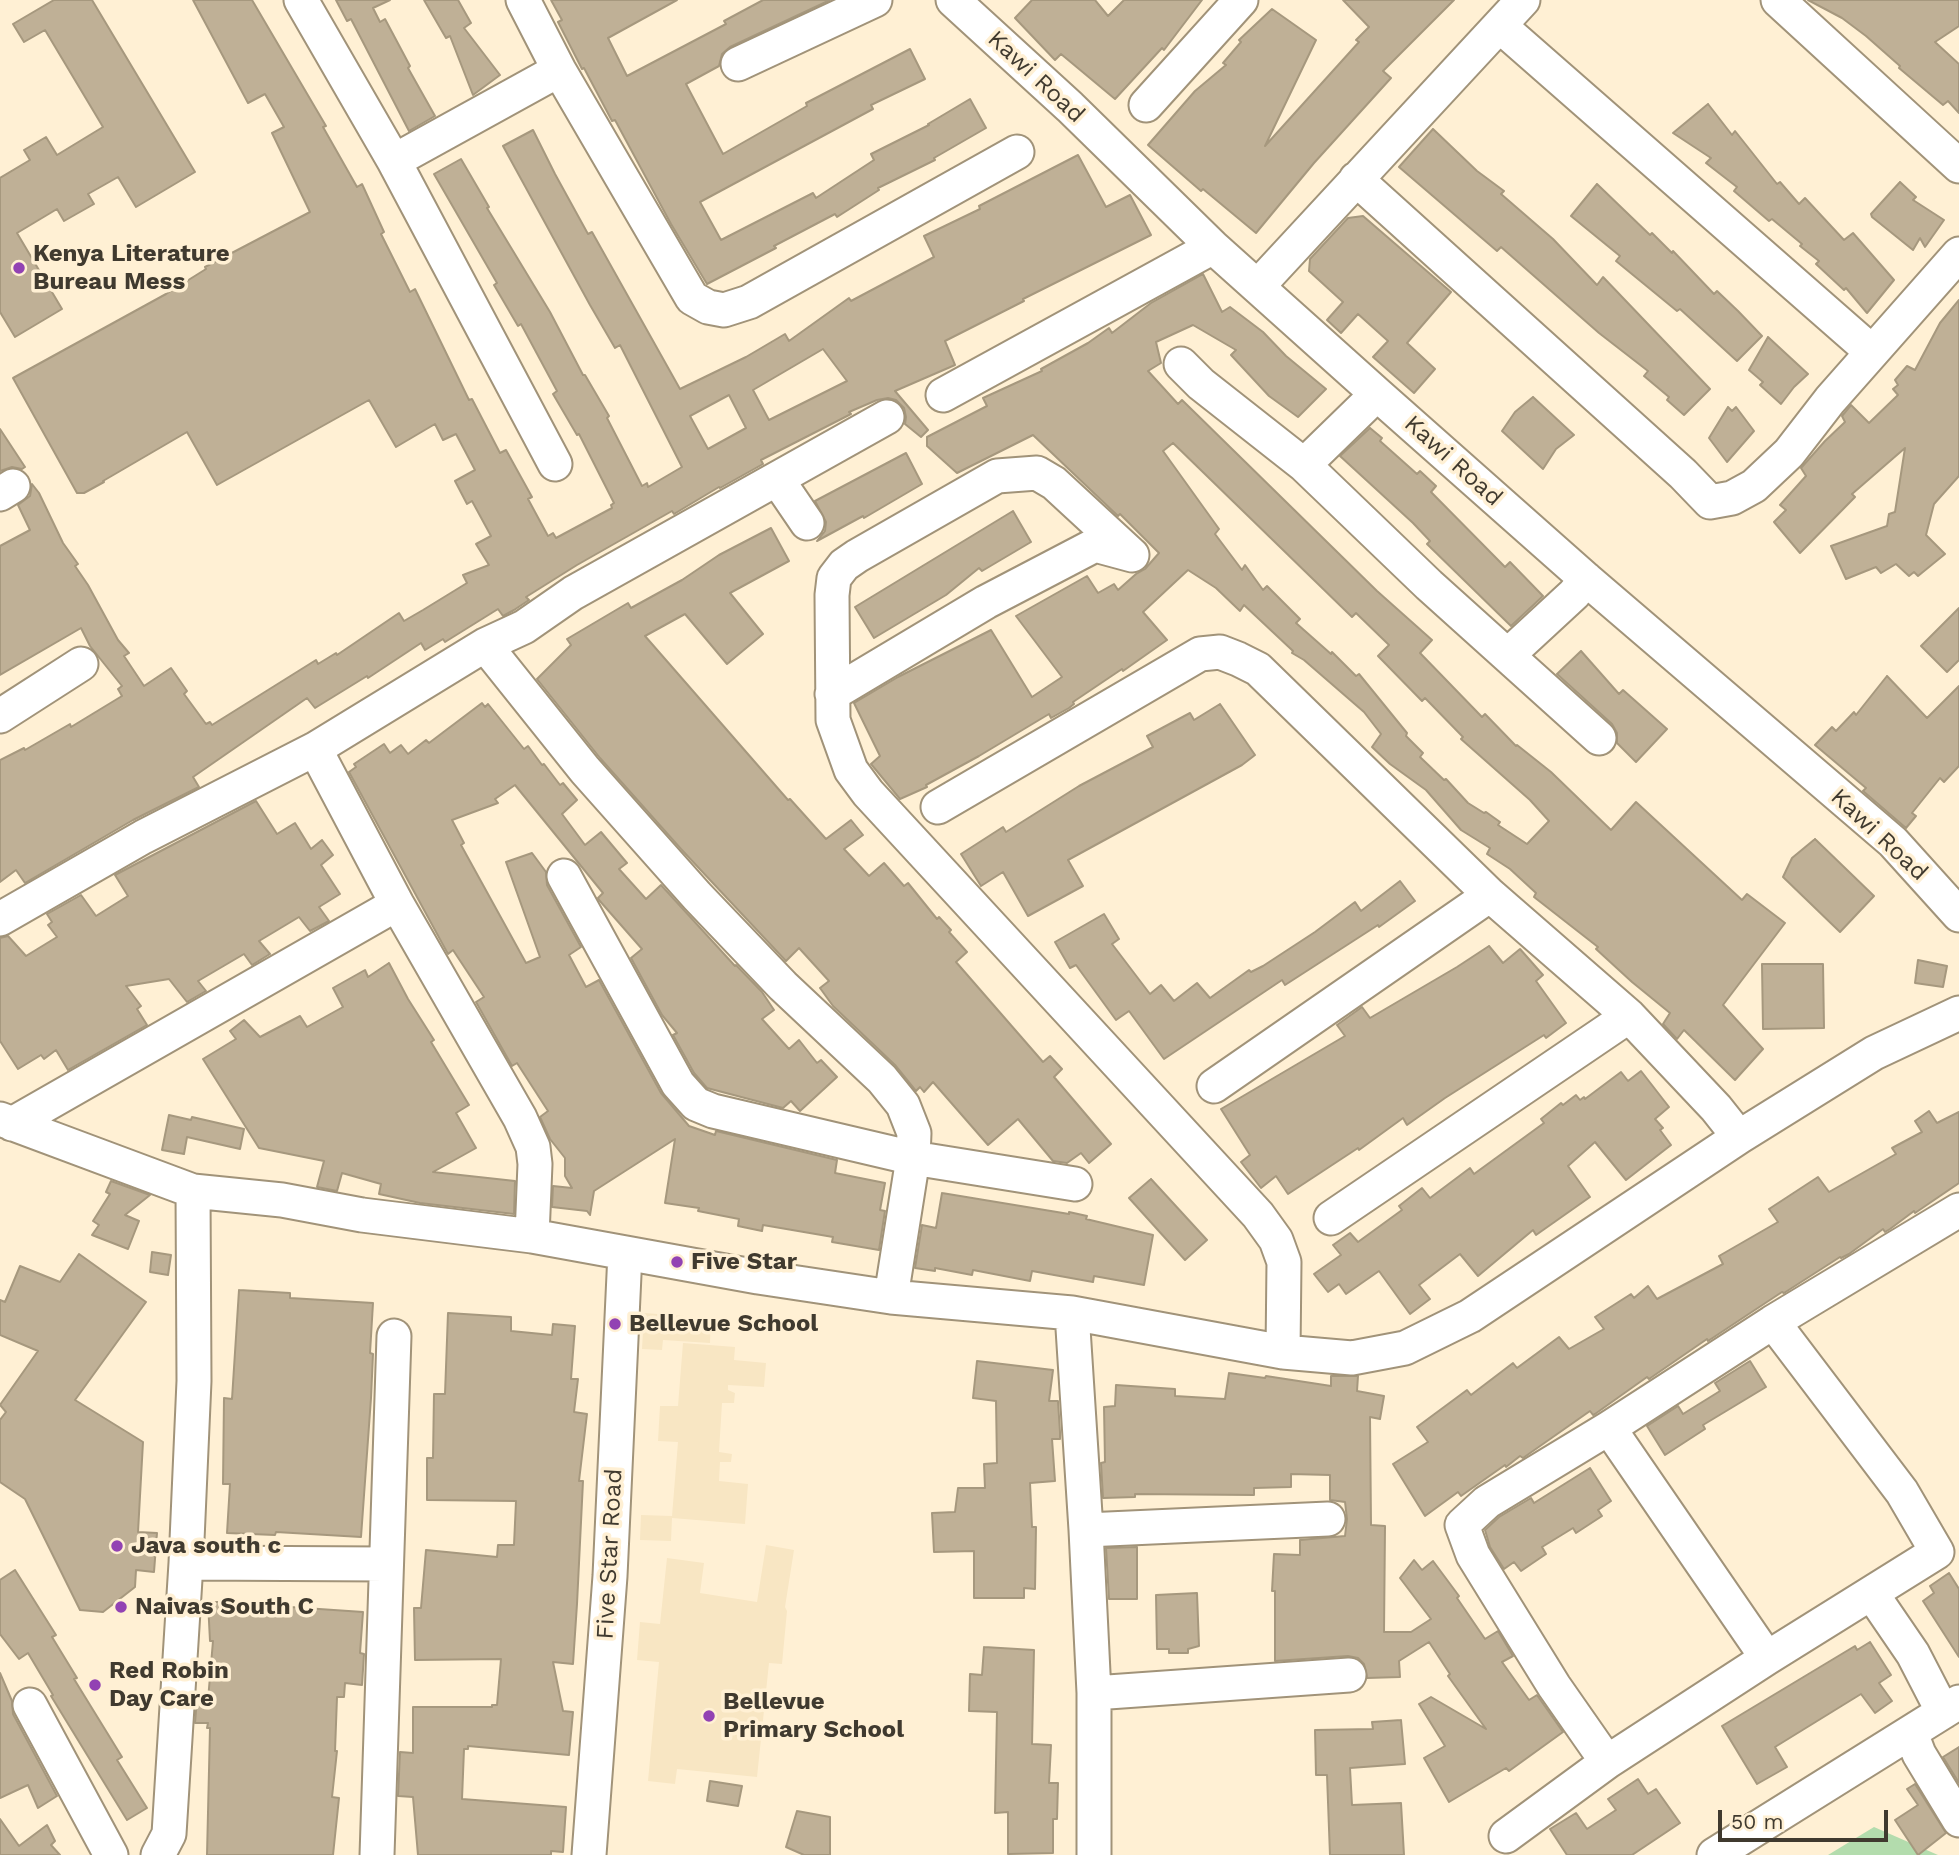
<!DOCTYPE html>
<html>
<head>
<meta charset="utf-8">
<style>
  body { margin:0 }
  #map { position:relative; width:1959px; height:1855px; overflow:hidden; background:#fff0d4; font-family:"Work Sans",sans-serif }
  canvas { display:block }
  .scale { position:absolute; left:1718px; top:1810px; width:170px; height:32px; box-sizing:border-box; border:4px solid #403a2f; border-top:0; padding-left:9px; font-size:21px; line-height:24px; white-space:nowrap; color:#403a2f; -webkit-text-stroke:5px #fff0d4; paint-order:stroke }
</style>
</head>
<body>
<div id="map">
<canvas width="1959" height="1855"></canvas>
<div class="scale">50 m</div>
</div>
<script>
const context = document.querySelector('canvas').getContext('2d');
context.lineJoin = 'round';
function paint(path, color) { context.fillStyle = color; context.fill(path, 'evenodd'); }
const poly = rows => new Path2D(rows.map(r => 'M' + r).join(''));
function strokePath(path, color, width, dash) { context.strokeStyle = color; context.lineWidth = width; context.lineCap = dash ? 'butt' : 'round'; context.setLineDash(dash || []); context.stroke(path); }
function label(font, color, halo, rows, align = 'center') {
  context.font = font + ' "Work Sans",sans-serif'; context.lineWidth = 7; context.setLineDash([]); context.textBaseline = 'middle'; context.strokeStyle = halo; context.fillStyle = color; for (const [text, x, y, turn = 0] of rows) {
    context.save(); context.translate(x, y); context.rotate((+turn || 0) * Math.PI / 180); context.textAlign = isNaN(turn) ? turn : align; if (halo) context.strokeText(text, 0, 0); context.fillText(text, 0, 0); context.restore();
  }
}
paint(poly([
  [644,1313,711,1318,710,1343,663,1340,662,1350,642,1349],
  [683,1343,735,1347,734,1360,766,1363,764,1387,728,1385,728,1390,735,1393,734,1403,722,1403,719,1452,732,1454,731,1462,720,1462,719,1481,748,1484,745,1524,672,1518,671,1541,640,1540,641,1515,672,1516,678,1442,658,1441,660,1406,678,1406],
  [766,1545,794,1550,785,1607,787,1611,782,1664,769,1663,757,1777,677,1769,675,1784,648,1781,659,1662,637,1660,640,1622,660,1624,667,1558,704,1563,700,1593,757,1602]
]), '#f8e6c3');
paint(poly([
  [1874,1827,1938,1855,1828,1855]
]), '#b3dcad');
const building = poly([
  [54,0,92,0,195,172,136,207,118,177,88,194,94,204,64,221,57,209,17,233,62,309,15,337,0,312,0,178,30,160,24,150,46,137,57,155,103,127,45,30,24,42,13,24,54,0],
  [193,0,252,0,326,126,323,127,357,187,362,184,384,232,381,234,410,292,415,289,469,400,472,399,500,453,506,450,532,497,528,499,548,536,553,533,556,538,612,508,611,505,614,503,579,434,577,435,553,394,557,391,521,324,518,326,494,285,497,283,434,174,461,159,489,207,487,208,550,312,583,375,585,375,609,416,607,418,642,486,647,483,648,487,682,467,620,345,615,348,590,305,503,146,533,130,555,174,588,234,592,232,680,389,746,357,785,334,789,341,849,298,851,301,934,257,924,236,980,209,979,206,1078,155,1106,207,1130,195,1151,235,1023,299,1024,301,945,341,955,365,895,391,928,430,921,437,905,424,906,417,904,408,896,400,888,398,877,400,849,412,851,414,761,460,763,464,720,488,719,487,674,514,672,511,577,565,526,597,529,600,514,610,503,616,498,609,445,642,443,639,425,650,421,643,368,678,367,676,315,708,307,698,193,777,199,787,133,820,25,883,16,870,0,882,0,760,24,748,25,750,70,724,71,727,122,696,118,689,122,686,90,646,81,628,0,675,0,546,30,530,18,505,30,496,32,484,39,493,63,543,78,564,75,566,88,585,118,640,129,653,124,656,144,686,171,668,187,691,184,694,206,724,210,722,212,725,316,660,318,664,336,653,337,655,399,613,404,621,423,610,467,583,463,575,489,565,476,544,491,536,472,501,467,504,455,481,475,470,456,434,443,440,435,424,396,447,369,400,217,485,187,432,103,481,104,482,84,493,77,493,13,378,166,294,206,269,205,267,310,212,272,133,284,127,265,94,248,103,193,0],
  [823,349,847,381,769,420,753,390,823,349],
  [729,395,746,428,708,449,690,416,729,395],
  [336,0,390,0,373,8,380,22,385,19,410,66,408,68,435,116,409,131,351,19,347,21,336,0],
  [424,0,458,0,471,23,464,28,500,75,473,95,450,36,446,38,424,0],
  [551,0,677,0,608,38,627,76,726,24,724,21,763,0,830,0,730,47,722,54,719,66,686,84,723,154,807,106,806,103,910,49,925,79,871,105,873,109,700,202,721,240,813,193,816,198,874,160,871,154,929,125,928,124,970,99,986,128,934,158,935,160,878,188,879,190,837,217,835,214,774,246,776,248,707,284,671,224,615,120,612,121,584,68,582,69,558,22,562,20,551,0],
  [1032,0,1095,0,1108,16,1124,0,1202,0,1164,50,1162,48,1115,99,1061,54,1055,60,1015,18,1032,0],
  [1343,0,1454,0,1383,71,1391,78,1314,163,1256,233,1203,189,1201,191,1148,145,1195,91,1226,65,1223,63,1241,42,1239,40,1272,9,1316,40,1265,146,1359,42,1356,40,1369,27,1343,0],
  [1808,0,1959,0,1959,26,1935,42,1959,64,1959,113,1948,101,1943,105,1899,68,1900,66,1866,36,1842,18,1808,0],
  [1708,104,1732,135,1735,131,1777,184,1780,182,1799,204,1805,198,1844,240,1853,233,1894,280,1867,313,1846,288,1844,290,1816,264,1819,261,1800,246,1802,244,1772,219,1769,221,1734,191,1737,187,1706,163,1711,158,1673,133,1708,104],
  [1433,129,1477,171,1504,191,1501,194,1553,239,1597,285,1603,277,1710,389,1684,415,1667,400,1669,397,1644,376,1648,371,1599,333,1501,247,1497,251,1399,167,1433,129],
  [1900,182,1916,197,1913,200,1944,220,1925,247,1920,238,1913,250,1872,217,1871,214,1900,182],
  [1597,184,1650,235,1652,233,1672,253,1673,251,1714,294,1717,291,1738,311,1762,336,1737,361,1680,309,1677,311,1616,261,1620,256,1571,216,1597,184],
  [1363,216,1451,292,1407,343,1435,369,1414,393,1373,357,1388,341,1358,314,1341,333,1327,320,1343,302,1309,271,1310,259,1348,218,1363,216],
  [1203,274,1222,312,1230,307,1263,332,1286,356,1326,389,1298,417,1269,396,1231,355,1236,350,1193,325,1156,342,1161,363,1148,371,1178,404,1182,400,1377,591,1432,640,1420,653,1482,717,1485,714,1516,746,1517,745,1551,772,1611,830,1636,802,1742,900,1747,894,1785,923,1723,1005,1763,1049,1735,1080,1684,1030,1677,1039,1663,1024,1670,1013,1632,982,1596,949,1598,947,1534,897,1536,893,1510,869,1487,854,1490,848,1461,830,1426,790,1390,764,1372,747,1381,734,1364,712,1304,660,1292,653,1293,651,1244,605,1240,611,1216,588,1188,570,1143,612,1167,640,1123,671,1122,669,1073,702,1074,704,1069,708,1051,718,1049,714,979,756,926,785,927,787,900,799,871,764,880,756,854,703,898,677,991,630,1032,697,1062,677,1016,616,1087,576,1098,593,1114,584,1118,590,1136,574,1145,569,1159,553,1120,514,1118,516,1033,435,957,473,927,446,927,437,987,406,983,398,1042,371,1041,369,1088,343,1109,328,1112,333,1151,303,1203,274],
  [1173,443,1352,617,1356,613,1389,645,1378,656,1422,701,1425,698,1463,737,1461,739,1530,800,1549,821,1527,844,1498,825,1500,822,1486,812,1484,813,1468,803,1446,779,1444,780,1420,757,1423,753,1406,736,1407,733,1359,674,1356,676,1332,652,1331,654,1296,623,1300,619,1267,586,1263,590,1245,565,1242,570,1215,534,1219,529,1163,451,1173,443],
  [1959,300,1959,476,1934,504,1926,535,1945,554,1918,576,1914,572,1909,576,1896,564,1881,573,1876,567,1846,579,1831,546,1887,526,1889,514,1895,512,1905,448,1852,494,1855,497,1800,553,1774,522,1786,510,1780,505,1806,476,1801,468,1825,441,1845,422,1842,416,1851,405,1869,423,1898,395,1893,389,1898,385,1895,380,1907,366,1915,370,1940,323,1959,300],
  [1768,337,1808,374,1794,387,1781,404,1760,385,1763,382,1749,370,1768,337],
  [1533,397,1574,435,1556,449,1543,469,1502,431,1515,412,1533,397],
  [1728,407,1732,411,1736,407,1754,431,1727,462,1709,438,1728,407],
  [1370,428,1382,438,1380,441,1417,474,1420,471,1436,486,1431,492,1505,567,1510,562,1543,596,1511,626,1427,544,1430,541,1413,523,1340,456,1370,428],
  [0,429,25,467,22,469,12,467,0,471,0,429],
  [906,453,922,484,864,518,863,516,817,541,825,531,826,522,815,501,906,453],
  [1013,511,1031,542,982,571,979,568,946,595,874,638,855,607,1013,511],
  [771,528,789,561,730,593,763,634,727,664,685,614,645,636,788,800,790,799,826,839,851,820,863,835,844,849,869,876,884,863,904,886,908,883,937,919,939,917,951,930,949,932,967,952,956,962,1043,1062,1050,1056,1062,1069,1054,1077,1111,1144,1089,1163,1081,1153,1067,1163,1053,1161,1018,1119,988,1145,933,1082,924,1092,920,1087,916,1091,895,1065,833,1006,820,988,829,981,799,948,786,961,681,849,600,758,537,679,571,645,567,639,628,603,631,608,682,580,719,555,771,528],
  [1959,608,1959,660,1947,672,1921,646,1959,608],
  [1581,651,1619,694,1623,690,1667,729,1636,762,1617,743,1617,733,1612,724,1557,674,1581,651],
  [1887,676,1927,718,1959,686,1959,766,1944,782,1940,778,1912,813,1916,816,1906,828,1863,791,1866,788,1815,745,1832,727,1836,731,1854,712,1856,715,1887,676],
  [482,703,485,707,488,704,524,749,528,746,542,765,544,764,560,785,563,783,577,800,562,814,585,845,601,832,627,863,619,869,646,899,661,885,735,966,736,965,762,992,774,1010,762,1019,789,1049,799,1040,817,1063,821,1060,837,1077,800,1111,791,1101,783,1108,707,1088,694,1073,673,1035,677,1033,662,1015,631,958,642,949,599,900,598,898,603,893,515,785,495,799,498,803,452,820,464,843,461,845,526,963,540,957,506,862,532,853,546,872,547,885,581,947,569,955,586,987,599,980,661,1093,689,1126,715,1135,716,1131,837,1160,835,1173,885,1183,880,1210,885,1211,879,1250,832,1242,833,1237,763,1225,762,1231,738,1226,739,1219,698,1211,699,1208,665,1203,675,1139,594,1191,590,1215,587,1211,552,1207,553,1186,572,1188,565,1176,565,1158,550,1139,540,1117,548,1111,517,1063,512,1066,476,1002,484,997,453,950,448,954,349,772,356,767,354,764,384,744,390,753,401,745,408,754,426,740,429,743,482,703],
  [1220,704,1255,755,1242,765,1068,860,1083,886,1028,916,1003,872,981,886,961,854,1003,827,1006,832,1079,786,1153,747,1147,736,1190,713,1194,720,1220,704],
  [256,801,277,834,295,823,311,849,322,840,333,855,321,865,340,894,319,907,329,921,310,931,299,917,259,941,270,954,252,965,244,954,198,981,206,991,187,1002,169,979,126,986,141,1006,137,1009,147,1025,68,1070,56,1050,44,1059,41,1055,18,1069,0,1041,0,938,8,936,26,956,57,937,48,925,52,922,47,914,81,895,96,916,128,896,115,875,256,801],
  [1815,839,1874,896,1840,932,1783,877,1792,858,1815,839],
  [1400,881,1415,901,1379,927,1378,925,1285,985,1282,980,1164,1059,1129,1011,1116,1020,1076,965,1070,968,1055,942,1104,914,1119,939,1112,944,1150,994,1161,985,1174,1001,1197,983,1210,998,1249,970,1251,972,1263,966,1315,932,1355,902,1361,911,1400,881],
  [1489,946,1503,963,1520,949,1543,975,1536,981,1566,1023,1546,1038,1544,1035,1445,1098,1407,1125,1403,1118,1359,1150,1358,1148,1288,1194,1276,1176,1261,1188,1241,1162,1250,1155,1221,1109,1345,1036,1337,1025,1362,1007,1370,1018,1457,967,1489,946],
  [1918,960,1947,966,1943,987,1915,983,1918,960],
  [389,963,408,999,434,1040,431,1042,469,1105,456,1113,476,1148,433,1172,515,1181,514,1214,420,1203,379,1194,381,1184,342,1173,337,1191,317,1187,324,1161,259,1148,203,1059,236,1039,230,1031,244,1020,260,1037,300,1016,307,1027,343,1007,333,988,365,970,368,977,389,963],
  [1762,964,1823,964,1824,1028,1763,1029,1762,964],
  [1641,1071,1669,1107,1655,1119,1663,1128,1660,1130,1671,1145,1626,1180,1595,1142,1568,1166,1590,1197,1536,1235,1533,1230,1478,1276,1460,1254,1419,1285,1430,1299,1410,1314,1379,1271,1346,1294,1339,1284,1328,1292,1314,1274,1341,1255,1333,1245,1350,1233,1358,1242,1402,1210,1399,1206,1422,1188,1430,1198,1470,1168,1474,1174,1544,1123,1541,1119,1561,1103,1563,1105,1576,1095,1580,1100,1584,1097,1585,1099,1621,1072,1628,1081,1641,1071],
  [1929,1111,1937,1123,1959,1112,1959,1183,1915,1213,1914,1211,1890,1229,1885,1232,1883,1229,1849,1254,1841,1258,1840,1257,1784,1293,1782,1292,1708,1341,1707,1339,1649,1379,1647,1377,1595,1414,1593,1415,1590,1411,1523,1458,1520,1456,1506,1467,1505,1465,1461,1496,1458,1492,1425,1516,1393,1464,1428,1442,1417,1427,1467,1390,1471,1395,1513,1363,1517,1368,1559,1337,1569,1349,1604,1329,1595,1317,1631,1294,1634,1298,1648,1286,1657,1299,1723,1264,1719,1256,1778,1222,1769,1209,1818,1177,1829,1192,1896,1154,1892,1148,1922,1132,1915,1121,1929,1111],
  [169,1115,191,1120,192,1117,244,1129,240,1149,187,1137,184,1154,162,1150,169,1115],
  [1151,1179,1207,1240,1185,1260,1129,1198,1151,1179],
  [111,1181,150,1195,125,1215,139,1221,128,1249,92,1235,99,1225,93,1221,110,1194,106,1192,111,1181],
  [942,1193,1069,1214,1069,1212,1087,1216,1086,1219,1153,1235,1144,1285,1094,1276,1093,1282,1032,1271,1030,1281,973,1270,972,1275,935,1268,935,1271,915,1268,922,1225,936,1228,942,1193],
  [152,1252,171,1255,168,1275,150,1272,152,1252],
  [79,1254,146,1302,75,1400,143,1442,138,1532,157,1533,154,1572,136,1570,135,1587,103,1612,80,1610,25,1499,0,1482,0,1420,6,1412,0,1405,38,1351,0,1335,0,1300,5,1302,20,1266,60,1282,79,1254],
  [239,1290,290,1293,290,1298,373,1303,370,1353,373,1354,371,1398,361,1537,276,1532,275,1535,227,1533,230,1484,223,1484,224,1398,232,1399,239,1290],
  [448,1313,511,1317,511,1331,552,1335,553,1324,575,1326,571,1379,578,1379,574,1412,587,1414,579,1481,583,1481,577,1604,573,1664,553,1662,563,1711,573,1712,569,1755,468,1746,468,1749,464,1749,462,1799,566,1807,563,1852,551,1851,551,1855,418,1855,413,1797,398,1796,400,1752,413,1753,413,1707,492,1707,492,1705,497,1705,501,1659,415,1660,414,1608,421,1608,426,1550,497,1557,498,1545,514,1545,516,1501,427,1500,427,1458,433,1458,434,1394,445,1394,448,1313],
  [977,1361,1053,1370,1049,1401,1058,1401,1060,1432,1060,1439,1052,1439,1055,1481,1030,1483,1032,1527,1036,1527,1035,1589,1024,1588,1024,1598,974,1598,974,1551,934,1552,932,1513,955,1512,958,1488,985,1488,984,1464,997,1463,996,1401,973,1398,977,1361],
  [1750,1361,1766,1387,1703,1425,1705,1429,1665,1455,1647,1426,1678,1406,1683,1414,1720,1391,1715,1383,1750,1361],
  [1229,1373,1265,1378,1266,1376,1331,1386,1331,1376,1358,1376,1357,1391,1384,1396,1380,1419,1370,1417,1371,1525,1385,1526,1384,1632,1411,1632,1431,1619,1400,1578,1414,1560,1422,1570,1433,1561,1459,1596,1457,1598,1485,1639,1498,1631,1513,1656,1502,1662,1529,1700,1537,1695,1563,1732,1509,1771,1506,1768,1449,1802,1424,1758,1445,1746,1419,1704,1431,1697,1486,1729,1448,1676,1450,1674,1429,1642,1399,1661,1400,1677,1367,1678,1364,1664,1358,1658,1348,1656,1275,1661,1275,1591,1272,1591,1274,1554,1300,1555,1300,1540,1345,1536,1347,1519,1345,1502,1330,1500,1330,1475,1291,1474,1291,1487,1254,1488,1254,1495,1135,1494,1135,1497,1103,1498,1101,1463,1105,1462,1104,1407,1115,1406,1116,1385,1175,1389,1175,1396,1225,1399,1229,1373],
  [1590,1468,1611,1501,1598,1510,1602,1516,1576,1533,1573,1528,1542,1547,1546,1554,1521,1571,1514,1562,1504,1569,1490,1547,1485,1530,1499,1517,1531,1498,1534,1503,1590,1468],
  [1137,1547,1137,1599,1109,1599,1106,1548,1137,1547],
  [15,1570,56,1635,52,1637,77,1678,74,1679,122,1757,117,1760,147,1808,127,1820,51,1696,53,1695,28,1653,19,1659,0,1634,0,1580,15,1570],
  [1949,1573,1959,1589,1959,1657,1923,1601,1934,1593,1930,1586,1949,1573],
  [1197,1593,1199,1646,1188,1649,1188,1653,1169,1653,1169,1649,1157,1649,1156,1595,1197,1593],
  [208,1602,239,1602,239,1615,290,1614,290,1607,363,1612,360,1653,364,1654,362,1685,345,1683,344,1697,337,1697,335,1751,337,1751,332,1797,339,1798,333,1855,207,1855,210,1728,207,1728,208,1723,195,1723,197,1699,208,1700,213,1641,210,1641,208,1602],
  [1870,1642,1891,1675,1879,1683,1892,1701,1875,1713,1861,1694,1775,1747,1787,1767,1757,1784,1722,1726,1855,1646,1857,1650,1870,1642],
  [984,1647,1034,1650,1032,1744,1051,1745,1049,1783,1058,1783,1057,1819,1053,1819,1053,1853,1008,1854,1008,1812,995,1813,997,1712,969,1711,970,1674,982,1675,984,1647],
  [0,1673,12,1701,13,1714,57,1796,38,1808,28,1785,0,1798,0,1673],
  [1401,1720,1405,1764,1350,1768,1352,1805,1401,1803,1404,1855,1330,1855,1327,1775,1316,1775,1315,1730,1373,1729,1372,1722,1401,1720],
  [1959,1747,1959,1783,1943,1757,1959,1747],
  [1638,1779,1648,1794,1656,1789,1680,1823,1632,1855,1567,1855,1550,1829,1576,1813,1587,1829,1616,1810,1608,1799,1638,1779],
  [710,1781,742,1786,738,1806,707,1801,710,1781],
  [1915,1784,1946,1833,1918,1855,1895,1820,1918,1805,1907,1789,1915,1784],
  [797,1811,830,1817,830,1855,804,1855,786,1847,797,1811],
  [0,1819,19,1846,47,1825,55,1841,51,1845,60,1855,0,1855,0,1819]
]);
paint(building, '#bfb096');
strokePath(building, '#a6987e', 2);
const minor = poly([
  [301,0,394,161,555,464],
  [523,0,559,70,692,298,708,307,724,310,749,302,1017,152],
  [953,0,1070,107,1213,247,1377,394,1586,579,1893,842,1959,915],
  [1778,0,1959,166],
  [1500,26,1872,352],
  [738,64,875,0],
  [1146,105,1241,0],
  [394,161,559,70],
  [1356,179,1683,474,1710,502,1732,498,1754,486,1789,453,1830,400,1959,254],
  [1258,286,1523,0],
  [1181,364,1201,384,1304,465,1429,585,1599,738],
  [943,395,1213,247],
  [1304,465,1377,394],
  [777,479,807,523],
  [0,494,13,486],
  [1132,555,1054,483,1037,473,997,476,857,556,844,565,834,578,832,595,833,720,851,770,868,793,1258,1215,1276,1240,1284,1262,1283,1352],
  [485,645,585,770,697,896,783,986,882,1079,903,1105,914,1133,913,1158,891,1297],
  [1508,655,1574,594,1586,579],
  [832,694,986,602,1095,545,1132,555],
  [0,716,81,664],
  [315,749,397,904,520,1118,533,1147,535,1164,532,1236],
  [938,807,1200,654,1220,652,1238,659,1258,669,1490,895,1629,1016,1716,1108,1739,1137],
  [564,876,678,1084,696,1104,713,1111,913,1158,1075,1184],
  [0,919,143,837,315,749,485,645,524,627,573,593,887,417],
  [1214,1086,1490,895],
  [0,1119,193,1191,282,1200,362,1215,532,1236,758,1277,891,1297,1072,1313,1283,1352,1352,1358,1405,1348,1470,1316,1739,1137,1874,1053,1959,1013],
  [12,1124,397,904],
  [1331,1218,1629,1016],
  [1072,1313,1086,1530,1094,1693,1094,1855],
  [1609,1428,1767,1658],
  [1086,1530,1328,1519],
  [186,1563,386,1564],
  [1872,1594,1913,1654,1943,1712],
  [1094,1693,1349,1675],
  [30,1705,111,1855],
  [1911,1733,1919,1754,1959,1820],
  [1607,1762,1554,1686,1473,1555,1462,1525,1487,1502,1609,1428,1773,1322,1959,1210],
  [1506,1836,1607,1762,1767,1658,1937,1552,1902,1492,1773,1322],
  [158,1855,169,1834,186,1563,194,1381,193,1191],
  [377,1855,394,1336],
  [589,1855,610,1576,625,1253],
  [1714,1855,1959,1702]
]);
strokePath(minor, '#a19379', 37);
strokePath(minor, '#fff', 33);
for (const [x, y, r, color] of [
  [19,268,7,"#9242b3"],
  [677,1262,7,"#9242b3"],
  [615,1324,7,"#9242b3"],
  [117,1546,7,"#9242b3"],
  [121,1607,7,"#9242b3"],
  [95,1685,7,"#9242b3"],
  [709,1716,7,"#9242b3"]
]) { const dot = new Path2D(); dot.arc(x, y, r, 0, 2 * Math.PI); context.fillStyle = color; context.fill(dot); strokePath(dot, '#fff0d4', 2.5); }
label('24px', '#403a2f', '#fff0d4', [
  ["Kawi Road",1036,77,43],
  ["Kawi Road",1453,461,42],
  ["Kawi Road",1879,835,43],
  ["Five Star Road",610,1554,-87]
]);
label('bold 24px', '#403a2f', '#fff0d4', [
  ["Kenya Literature",33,254],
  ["Bureau Mess",33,282],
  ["Five Star",691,1262],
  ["Bellevue School",629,1324],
  ["Java south c",131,1546],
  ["Naivas South C",135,1607],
  ["Red Robin",109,1671],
  ["Day Care",109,1699],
  ["Bellevue",723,1702],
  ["Primary School",723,1730]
], 'left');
</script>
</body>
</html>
